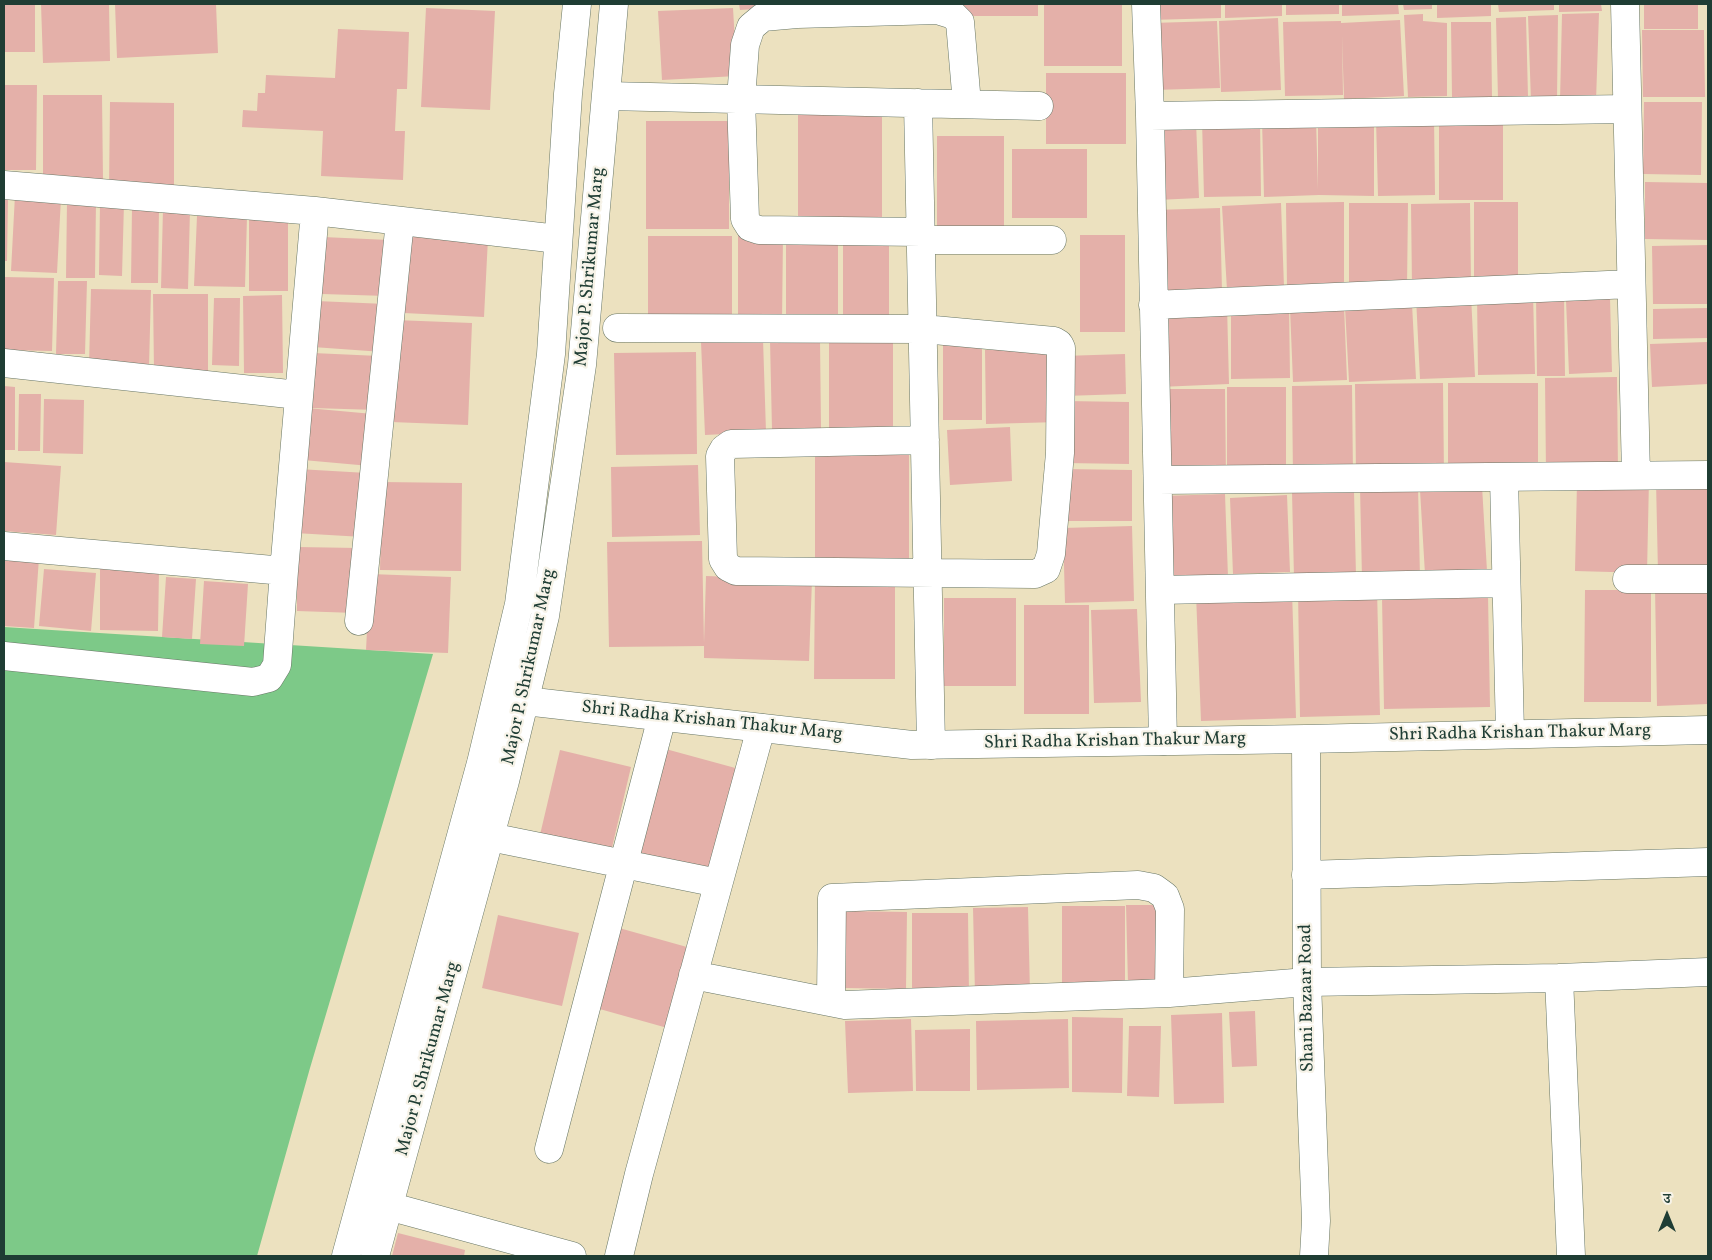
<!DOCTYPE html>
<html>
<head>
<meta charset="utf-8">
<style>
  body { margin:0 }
  #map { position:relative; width:1712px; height:1260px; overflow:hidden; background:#ece1bf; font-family:Vollkorn,"Noto Serif Devanagari",serif }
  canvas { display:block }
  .frame { position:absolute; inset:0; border:5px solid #1f3d34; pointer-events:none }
  .north { position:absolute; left:1642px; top:1190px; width:50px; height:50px; -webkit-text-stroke:4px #f7f3e8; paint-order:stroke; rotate:0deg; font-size:14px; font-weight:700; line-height:20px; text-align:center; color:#1f3d34 }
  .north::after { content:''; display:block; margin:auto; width:18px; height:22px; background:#1f3d34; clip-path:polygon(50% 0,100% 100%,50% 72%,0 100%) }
</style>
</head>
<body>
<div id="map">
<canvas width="1712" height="1260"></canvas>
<div class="frame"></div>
<div class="north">उ</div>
</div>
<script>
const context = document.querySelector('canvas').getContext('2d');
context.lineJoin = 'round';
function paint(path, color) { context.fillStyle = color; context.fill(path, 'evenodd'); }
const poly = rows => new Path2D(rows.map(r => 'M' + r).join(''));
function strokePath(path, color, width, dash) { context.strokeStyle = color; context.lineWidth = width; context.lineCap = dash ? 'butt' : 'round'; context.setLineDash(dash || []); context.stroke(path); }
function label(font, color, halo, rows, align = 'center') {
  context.font = font + ' Vollkorn,serif'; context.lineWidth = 4.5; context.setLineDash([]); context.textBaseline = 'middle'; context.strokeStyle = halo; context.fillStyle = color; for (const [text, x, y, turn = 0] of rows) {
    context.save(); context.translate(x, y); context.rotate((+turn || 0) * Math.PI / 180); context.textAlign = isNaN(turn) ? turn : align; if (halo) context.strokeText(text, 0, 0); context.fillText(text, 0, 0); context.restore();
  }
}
paint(poly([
  [4,627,433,654,310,1068,257,1256,4,1256]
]), '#7dc988');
paint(poly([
  [4,4,35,4,35,52,4,52],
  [41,4,109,4,110,61,43,63],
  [115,4,216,4,218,53,117,58],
  [739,4,803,4,803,6,740,10],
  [962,4,1038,4,1038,16,962,16],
  [1044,4,1122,4,1122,66,1044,66],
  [1149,4,1221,4,1221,18,1150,20],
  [1225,4,1282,4,1282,16,1225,18],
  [1286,4,1339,4,1339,14,1286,15],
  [1342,4,1398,4,1399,14,1342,16],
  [1403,4,1432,4,1432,9,1404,10],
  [1437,4,1491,4,1491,16,1437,18],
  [1498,4,1554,4,1554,10,1499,12],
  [1559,4,1601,4,1602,11,1559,12],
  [1644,4,1698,4,1698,29,1644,29],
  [426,8,495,11,490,110,421,107],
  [733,8,737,76,662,80,658,11],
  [1599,13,1596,101,1560,101,1562,14],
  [1423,14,1423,21,1447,23,1447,96,1408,97,1404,15],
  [1558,15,1557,100,1531,101,1528,16],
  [1526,17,1528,97,1498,98,1496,18],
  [1278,18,1281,90,1221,92,1219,21],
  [1400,20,1404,96,1344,99,1342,35,1343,95,1285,96,1283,22,1341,21,1341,23],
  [1217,21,1220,88,1154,90,1152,23],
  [1451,22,1491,22,1492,97,1452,97],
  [338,29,409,32,407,89,397,89,395,131,405,131,403,180,321,176,323,131,242,127,243,110,257,111,258,93,265,93,266,75,335,78],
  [1642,30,1704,30,1705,97,1643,97],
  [1046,73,1126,73,1126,144,1046,144],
  [4,85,37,85,36,170,4,170],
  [43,95,102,95,103,180,43,180],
  [110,102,174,103,174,191,109,190],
  [1644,102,1702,102,1701,175,1643,174],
  [798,108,882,108,882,229,798,229],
  [1318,115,1374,115,1374,196,1319,195,1264,197,1262,120,1316,119,1318,190],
  [1439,117,1503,117,1503,200,1439,200],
  [1434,118,1435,195,1378,196,1376,119],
  [1260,119,1261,196,1204,197,1202,120],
  [646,121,729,121,729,229,646,229],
  [1196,121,1199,198,1157,200,1154,123],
  [937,136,1004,136,1004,232,937,232],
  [1012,149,1087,149,1087,218,1012,218],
  [1645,182,1708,183,1708,240,1645,239],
  [15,195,61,198,57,273,11,271],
  [4,198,8,198,7,261,4,261],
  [67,201,96,201,95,278,66,278],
  [1344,202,1344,286,1287,287,1286,203],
  [1474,202,1518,202,1518,280,1474,280],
  [100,203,124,203,122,276,99,275],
  [1281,203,1284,287,1227,290,1222,206],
  [1349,203,1408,203,1407,288,1349,287],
  [1470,203,1471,286,1412,287,1411,204],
  [132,207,159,207,158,283,131,283],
  [1220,208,1222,291,1157,293,1155,210],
  [163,209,190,210,188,289,161,288],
  [197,216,247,217,245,287,194,286],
  [249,219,288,219,288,291,249,291],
  [786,233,838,233,838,314,786,314],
  [408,234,488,238,484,317,404,313],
  [843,234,889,234,889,315,843,315],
  [738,235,783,235,782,323,738,322],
  [1080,235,1125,235,1125,332,1080,332],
  [648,236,732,236,732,322,648,322],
  [323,237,389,240,387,296,322,294],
  [1708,245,1708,304,1653,304,1652,246],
  [4,277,54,278,52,351,4,350],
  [58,281,87,281,85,354,56,354],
  [91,289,151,290,149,367,89,365],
  [1477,293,1533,293,1535,374,1478,375],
  [1564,293,1565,376,1537,376,1536,294],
  [153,294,208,294,208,371,154,371],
  [282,295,283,373,244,373,243,296],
  [1471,295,1475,377,1420,379,1416,297],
  [214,298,240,298,239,366,212,365],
  [1610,298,1612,372,1569,374,1566,300],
  [316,301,386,304,383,352,313,347],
  [1289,303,1290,378,1231,379,1231,304],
  [1412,304,1416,379,1349,382,1345,307],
  [1227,305,1229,384,1159,387,1158,307],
  [1344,306,1347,380,1293,382,1290,308],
  [1708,308,1708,338,1653,339,1653,309],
  [395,320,472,323,468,425,391,422],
  [763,339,766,432,705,435,701,342],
  [829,339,893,339,893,436,829,436],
  [770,340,820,340,821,428,772,430],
  [1707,342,1708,384,1652,387,1650,344],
  [943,343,982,343,982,420,943,420],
  [1058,349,1059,422,986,424,985,350],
  [696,352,697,454,616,455,614,353],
  [313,353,379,356,377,410,312,408],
  [1125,354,1126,394,1064,396,1063,356],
  [1617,377,1618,473,1546,473,1545,378],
  [1443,383,1444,476,1356,478,1355,384],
  [1448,383,1538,383,1538,476,1448,476],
  [1352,385,1353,477,1293,478,1292,386],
  [4,386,15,387,15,450,4,450],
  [1227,387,1286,387,1286,478,1227,478],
  [1159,389,1225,389,1226,479,1159,479],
  [19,394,41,394,40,451,18,451],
  [44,399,84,400,83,454,43,453],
  [1065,401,1129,402,1129,464,1065,463],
  [307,408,373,414,370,466,303,460],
  [1010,427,1012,481,950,485,947,430],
  [815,455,909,455,909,566,815,566],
  [4,462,61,466,56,535,4,531],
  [698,465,700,535,612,537,611,467],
  [298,469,367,473,363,537,295,533],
  [1064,469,1132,470,1132,521,1064,521],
  [1649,479,1647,573,1575,571,1577,483],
  [1708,479,1708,571,1658,573,1656,481],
  [382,482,462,483,461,571,380,570],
  [1418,486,1420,578,1362,579,1360,487],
  [1482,486,1487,571,1425,574,1420,490],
  [1354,491,1356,576,1294,578,1292,492],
  [1225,494,1228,577,1165,579,1162,496],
  [1287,495,1290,572,1233,574,1230,498],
  [1132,526,1134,601,1065,603,1063,528],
  [702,541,704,643,706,576,812,580,809,661,704,658,704,646,609,647,607,542],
  [297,547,358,548,356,613,297,611],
  [4,555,39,558,34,628,4,626],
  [44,569,96,573,91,631,39,626],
  [100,569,159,570,158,631,100,630],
  [370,574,451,577,448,653,366,650],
  [166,577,196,579,192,639,162,637],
  [815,577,895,577,895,679,814,679],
  [204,581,248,584,244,646,200,644],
  [1708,586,1708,704,1657,706,1655,587],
  [1377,589,1380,715,1300,717,1298,590],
  [1585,590,1651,590,1651,702,1584,702],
  [1292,591,1296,718,1201,721,1196,594],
  [1488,595,1490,707,1384,709,1382,597],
  [944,598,1016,598,1016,686,944,686],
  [1024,605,1089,605,1089,714,1024,714],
  [1137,609,1141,702,1094,703,1091,610],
  [662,748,739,769,709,873,632,850],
  [560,750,631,767,610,856,539,839],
  [1126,905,1161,905,1163,984,1128,984],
  [1062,906,1125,906,1125,986,1062,986],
  [1028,907,1030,993,975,994,973,908],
  [846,911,907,912,906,989,845,988],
  [912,913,968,913,969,995,912,996],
  [498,915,579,933,562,1006,482,988],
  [612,926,694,949,671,1029,589,1006],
  [1255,1011,1257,1066,1232,1067,1229,1012],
  [1222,1013,1224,1103,1174,1104,1171,1015],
  [1072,1017,1123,1018,1122,1093,1072,1092],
  [911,1019,913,1091,848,1093,845,1021],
  [1068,1019,1069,1088,977,1090,976,1021],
  [1129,1026,1161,1026,1159,1097,1127,1096],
  [970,1029,970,1091,916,1091,915,1030],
  [398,1233,465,1250,464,1256,392,1256]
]), '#e4b0a9');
const street = poly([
  [1146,4,1150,116,1163,741],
  [1625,4,1636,475],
  [607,96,1039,106],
  [918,103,931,745],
  [1150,116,1627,109],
  [4,185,315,211,558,239],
  [921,232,759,230,750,227,745,219,741,99,745,45,751,27,763,17,797,14,937,10,953,15,960,22,967,104],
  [921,240,1052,240],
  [1153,305,1631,284],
  [617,328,923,329,1054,341,1059,344,1061,348,1060,453,1051,554,1046,569,1035,574,736,571,728,567,723,559,720,456,724,449,731,444,925,440],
  [4,363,298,395],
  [1504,477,1510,733],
  [1158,480,1708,475],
  [4,546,284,571],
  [1627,579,1708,579],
  [1160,590,1506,583],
  [359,621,400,221],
  [4,656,253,682,269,678,277,665,284,571,315,211],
  [490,837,718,883],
  [1306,875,1708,862],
  [693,975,845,1005,1169,993,1307,982,1559,978,1708,972],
  [1559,978,1571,1256],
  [831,1002,832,898,1138,885,1154,888,1165,896,1170,909,1169,993],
  [549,1149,662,717],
  [388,1206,572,1256],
  [619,1256,639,1174,761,728]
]);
const secondary = poly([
  [508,698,525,701,912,745,1306,739,1708,730],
  [1306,739,1307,982,1316,1221,1314,1256],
  [346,1256,481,763,519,604,551,354,568,94,577,4],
  [375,1256,505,781,545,616,582,365,614,4]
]);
strokePath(street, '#677665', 29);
strokePath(secondary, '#677665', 29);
strokePath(street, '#fff', 28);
strokePath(secondary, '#fff', 28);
label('18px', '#1f3d34', '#f7f3e8', [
  ["Major P. Shrikumar Marg",591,267,-85],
  ["Major P. Shrikumar Marg",530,667,-78],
  ["Shri Radha Krishan Thakur Marg",712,722,6],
  ["Shri Radha Krishan Thakur Marg",1520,734,-1],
  ["Shri Radha Krishan Thakur Marg",1115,742,-1],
  ["Shani Bazaar Road",1308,998,-91],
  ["Major P. Shrikumar Marg",429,1059,-75]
]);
</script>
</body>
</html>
